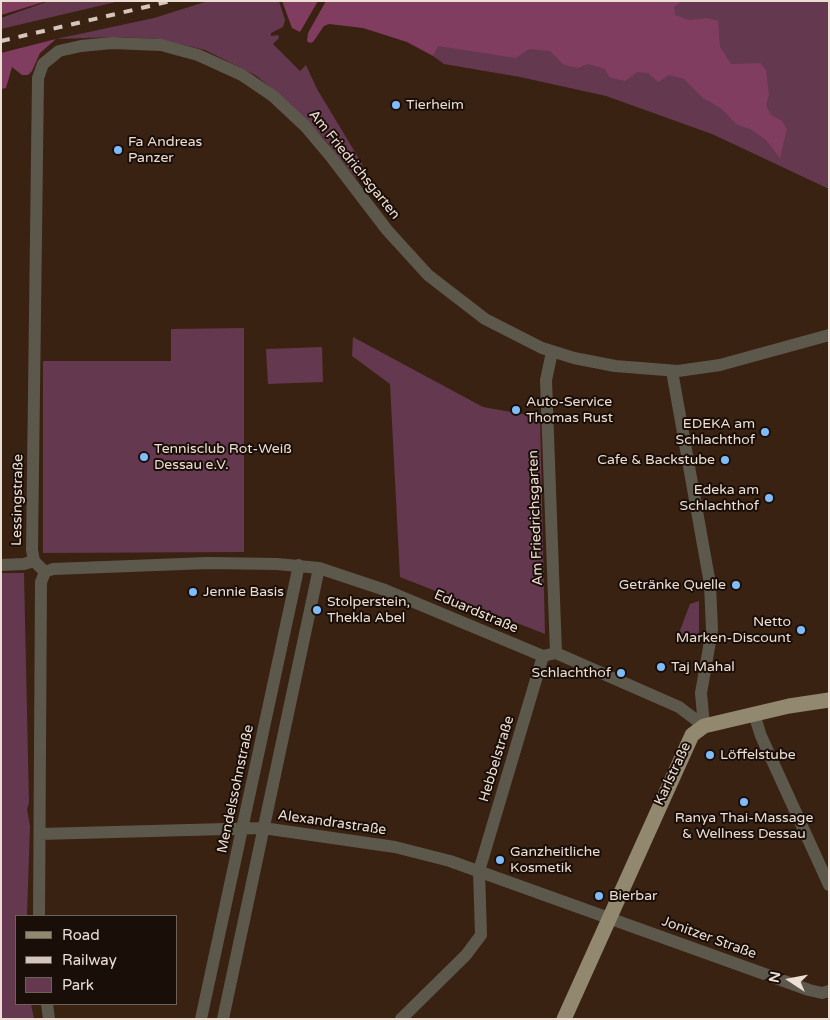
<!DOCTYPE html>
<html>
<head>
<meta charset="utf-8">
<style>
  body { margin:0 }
  #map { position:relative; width:830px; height:1020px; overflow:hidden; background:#392212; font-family:"Varela Round",sans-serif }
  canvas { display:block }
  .frame { position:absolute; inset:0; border:2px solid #edded4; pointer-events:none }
  .legend { position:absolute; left:15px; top:915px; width:162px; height:90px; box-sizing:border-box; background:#190e08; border:1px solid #6e615a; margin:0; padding:6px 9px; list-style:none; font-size:15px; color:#edded4 }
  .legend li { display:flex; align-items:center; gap:10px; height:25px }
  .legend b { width:25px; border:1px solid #6e615a }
  .north { position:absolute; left:765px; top:955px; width:50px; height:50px; -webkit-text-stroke:4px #190e08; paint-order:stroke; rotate:281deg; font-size:14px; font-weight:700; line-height:20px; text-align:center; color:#edded4 }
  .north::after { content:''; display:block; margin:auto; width:18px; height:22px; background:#edded4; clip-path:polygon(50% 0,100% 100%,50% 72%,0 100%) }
</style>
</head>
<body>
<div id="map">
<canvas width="830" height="1020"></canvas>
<div class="frame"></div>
<ul class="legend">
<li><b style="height:6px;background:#92886f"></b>Road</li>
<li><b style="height:6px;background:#d5c5ba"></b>Railway</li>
<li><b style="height:14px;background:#64384e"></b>Park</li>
</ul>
<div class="north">N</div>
</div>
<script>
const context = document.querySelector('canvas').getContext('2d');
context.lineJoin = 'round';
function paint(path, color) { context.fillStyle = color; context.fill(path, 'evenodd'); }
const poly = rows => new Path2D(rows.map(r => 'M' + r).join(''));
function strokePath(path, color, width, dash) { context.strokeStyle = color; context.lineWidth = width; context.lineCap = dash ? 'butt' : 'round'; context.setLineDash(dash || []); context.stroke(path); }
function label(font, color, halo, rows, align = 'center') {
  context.font = font + ' "Varela Round",sans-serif'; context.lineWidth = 4; context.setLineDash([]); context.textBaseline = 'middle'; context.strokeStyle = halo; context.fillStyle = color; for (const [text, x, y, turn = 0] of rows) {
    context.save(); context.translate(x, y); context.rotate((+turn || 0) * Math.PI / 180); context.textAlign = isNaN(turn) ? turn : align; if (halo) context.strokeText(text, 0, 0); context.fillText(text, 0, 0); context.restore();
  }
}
paint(poly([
  [49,1,120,1,1,29,1,18],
  [208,1,279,1,285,20,283,27,271,33,271,36,278,35,279,38,273,44,300,71,306,65,317,89,361,162,364,170,365,178,363,180,355,177,322,136,278,93,255,75,205,50,159,39,118,37,56,39,154,18],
  [498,1,829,1,829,189,712,134,606,96,520,77,444,64,433,56,437,46],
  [244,328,244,552,43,553,43,361,171,361,171,329],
  [353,337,483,407,540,417,545,634,400,577,390,384,352,356],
  [322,347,323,382,268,384,266,349],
  [1,573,24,573,29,803,27,809,30,826,27,916,16,916,16,1004,31,1004,34,1019,1,1019],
  [699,601,699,640,679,633,690,604]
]), '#64384e');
paint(poly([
  [1,1,47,1,1,15],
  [282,1,318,1,300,32,292,28],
  [326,1,682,1,674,7,675,15,689,20,707,18,718,21,720,47,731,64,760,63,766,70,769,95,766,105,771,115,782,121,787,129,780,158,766,140,752,130,736,124,722,109,703,98,684,79,669,75,658,82,648,73,637,72,625,81,609,77,605,69,588,64,578,68,564,65,550,51,529,49,516,58,438,46,433,56,407,42,363,28,329,24,324,26,313,42,310,43,307,41,308,33],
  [56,39,40,53,32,71,28,75,22,75,12,67,6,88,1,89,1,53]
]), '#803d60');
strokePath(poly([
  [552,352,546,380,556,653],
  [672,371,710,584,712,630,701,693,704,726],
  [1,565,24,564,34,561],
  [45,572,34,561,32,550,38,78,43,64,59,51,81,46,112,43,161,45,198,55,242,75,273,96,305,126,332,158,387,230,428,275,485,319,542,348,574,358,615,366,678,371,720,365,829,335],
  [45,572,53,569,208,563,277,564,319,568,385,590,543,656,556,653,679,707,704,726],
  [754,714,761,736,829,885],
  [40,834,263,828,395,847,450,861,809,990,822,993,829,991],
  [39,916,41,582,45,572],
  [47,1004,49,1019],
  [201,1019,299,565],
  [223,1019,319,568],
  [401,1019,466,955,481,935,479,871,543,656]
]), '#5d584c', 12);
strokePath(poly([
  [564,1019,692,735,704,726,789,706,829,700]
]), '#92886f', 15);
strokePath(poly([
  [1,41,171,1]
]), '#d5c5ba', 4, [9, 9]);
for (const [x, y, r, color] of [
  [396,105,5,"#81bcfa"],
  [118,150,5,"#81bcfa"],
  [516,410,5,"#81bcfa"],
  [765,432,5,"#81bcfa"],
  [144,457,5,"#81bcfa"],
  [725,460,5,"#81bcfa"],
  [769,498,5,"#81bcfa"],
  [736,585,5,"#81bcfa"],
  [193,592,5,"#81bcfa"],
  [317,610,5,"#81bcfa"],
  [801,630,5,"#81bcfa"],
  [661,667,5,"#81bcfa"],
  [621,673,5,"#81bcfa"],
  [710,755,5,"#81bcfa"],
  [744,802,5,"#81bcfa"],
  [500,860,5,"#81bcfa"],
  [599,896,5,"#81bcfa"]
]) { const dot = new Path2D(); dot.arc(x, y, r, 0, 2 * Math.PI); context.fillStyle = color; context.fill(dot); strokePath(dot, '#190e08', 2); }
label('14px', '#edded4', '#190e08', [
  ["Tierheim",406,105],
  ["Fa Andreas",128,142],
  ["Panzer",128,158],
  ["Auto-Service",526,402],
  ["Thomas Rust",526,418],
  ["EDEKA am",755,424,"right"],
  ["Schlachthof",755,440,"right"],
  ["Tennisclub Rot-Weiß",154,449],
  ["Dessau e.V.",154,465],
  ["Cafe & Backstube",715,460,"right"],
  ["Edeka am",759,490,"right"],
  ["Schlachthof",759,506,"right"],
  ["Getränke Quelle",726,585,"right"],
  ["Jennie Basis",203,592],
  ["Stolperstein,",327,602],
  ["Thekla Abel",327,618],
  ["Netto",791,622,"right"],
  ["Marken-Discount",791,638,"right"],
  ["Taj Mahal",671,667],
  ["Schlachthof",611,673,"right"],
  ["Löffelstube",720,755],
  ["Ranya Thai-Massage",744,818,"center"],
  ["& Wellness Dessau",744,834,"center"],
  ["Ganzheitliche",510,852],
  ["Kosmetik",510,868],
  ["Bierbar",609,896]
], 'left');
label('14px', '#edded4', '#190e08', [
  ["Am Friedrichsgarten",354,165,51],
  ["Lessingstraße",18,500,-89],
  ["Am Friedrichsgarten",536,518,-92],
  ["Eduardstraße",476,612,23],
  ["Hebbelstraße",497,759,-73],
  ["Karlstraße",673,774,-65],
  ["Mendelssohnstraße",236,789,-78],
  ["Alexandrastraße",332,823,8],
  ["Jonitzer Straße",709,938,20]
]);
</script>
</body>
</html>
